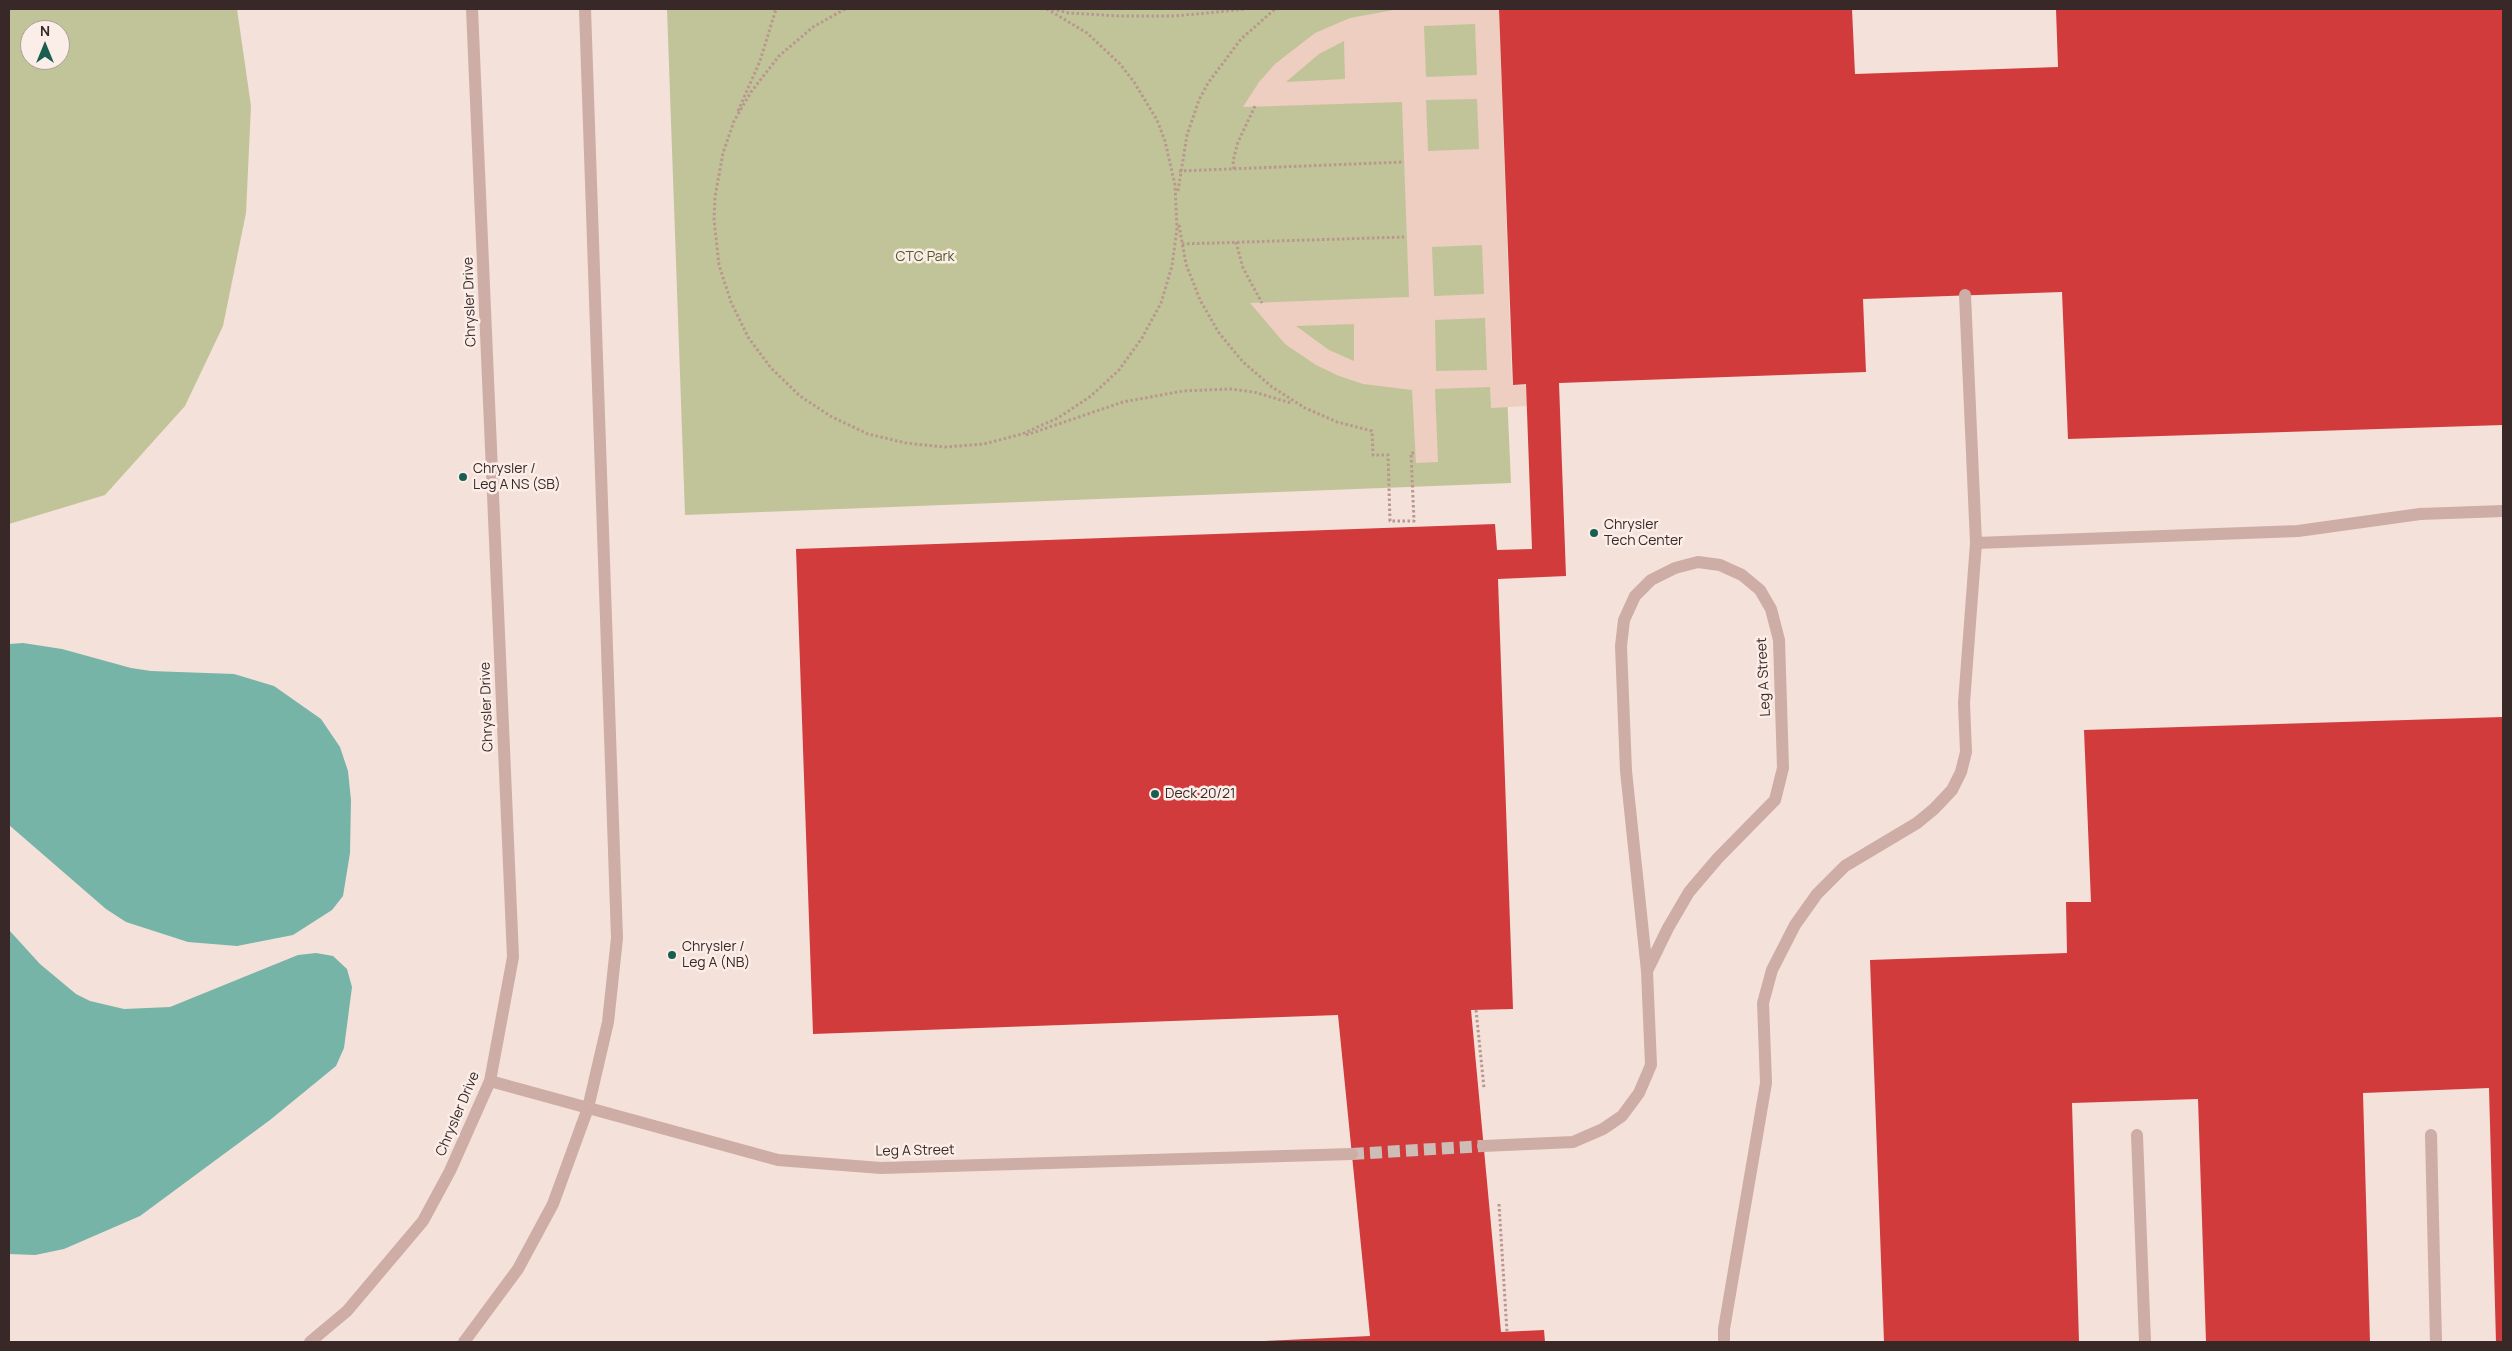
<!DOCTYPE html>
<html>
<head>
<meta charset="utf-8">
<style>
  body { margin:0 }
  #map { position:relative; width:2512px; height:1351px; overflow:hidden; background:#f4e1da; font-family:Manrope,sans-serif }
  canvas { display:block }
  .frame { position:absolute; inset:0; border:10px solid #382827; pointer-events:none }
  .north { position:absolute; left:20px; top:20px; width:50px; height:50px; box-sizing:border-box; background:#fbede7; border:1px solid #ad9e9a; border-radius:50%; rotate:0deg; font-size:14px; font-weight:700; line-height:20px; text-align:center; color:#382827 }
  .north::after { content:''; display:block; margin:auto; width:18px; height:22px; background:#195e51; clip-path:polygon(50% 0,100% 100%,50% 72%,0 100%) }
</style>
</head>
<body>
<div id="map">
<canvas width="2512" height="1351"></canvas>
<div class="frame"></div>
<div class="north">N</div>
</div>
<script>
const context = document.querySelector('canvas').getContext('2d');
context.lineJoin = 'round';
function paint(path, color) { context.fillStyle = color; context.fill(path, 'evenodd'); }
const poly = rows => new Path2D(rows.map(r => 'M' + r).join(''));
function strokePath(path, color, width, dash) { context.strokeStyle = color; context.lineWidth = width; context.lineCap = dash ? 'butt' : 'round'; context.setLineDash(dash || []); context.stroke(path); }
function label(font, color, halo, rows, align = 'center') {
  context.font = font + ' Manrope,sans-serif'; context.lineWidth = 5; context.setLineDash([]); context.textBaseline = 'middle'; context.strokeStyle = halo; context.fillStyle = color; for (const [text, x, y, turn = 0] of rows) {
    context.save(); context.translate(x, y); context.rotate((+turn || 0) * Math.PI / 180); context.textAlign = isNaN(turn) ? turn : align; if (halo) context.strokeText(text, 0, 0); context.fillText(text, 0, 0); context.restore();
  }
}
paint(poly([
  [9,9,237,9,251,106,246,213,223,326,185,406,105,495,9,524],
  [30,30,60,30,60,60,30,60],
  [667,9,1490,9,1511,483,685,515]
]), '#c1c499');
paint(poly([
  [1399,9,1499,9,1512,384,1526,384,1527,406,1491,408,1490,387,1435,389,1438,462,1416,463,1412,390,1363,384,1339,376,1316,365,1285,344,1250,303,1409,297,1402,102,1243,107,1259,82,1275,64,1315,33,1350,18],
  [1475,24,1477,75,1426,77,1424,26],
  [1344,41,1345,79,1286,82,1319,54],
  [1477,99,1479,149,1428,151,1426,100],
  [1482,245,1484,294,1434,296,1432,247],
  [1485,318,1487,370,1436,371,1435,320],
  [1354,324,1354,361,1329,350,1296,326]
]), '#edcec0');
paint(poly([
  [23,643,62,649,131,668,151,671,234,674,274,686,321,719,340,747,348,771,351,800,350,853,343,896,332,910,293,935,237,946,188,942,126,922,106,909,9,825,9,644],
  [9,930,40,964,76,994,90,1001,124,1009,170,1007,298,955,316,953,333,956,347,969,352,987,344,1048,336,1066,270,1120,140,1216,64,1249,35,1255,9,1254]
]), '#76b4a7');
paint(poly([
  [1499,9,1852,9,1855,74,2058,67,2056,9,2503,9,2503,425,2068,439,2062,292,1863,299,1866,372,1559,383,1566,576,1498,579,1513,1009,1471,1010,1501,1332,1544,1330,1545,1342,1243,1342,1370,1336,1338,1015,813,1034,796,549,1495,524,1497,550,1532,549,1526,384,1513,385],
  [2503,717,2503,1342,2496,1342,2489,1088,2363,1093,2370,1342,2206,1342,2198,1099,2072,1103,2079,1342,1884,1342,1870,960,2067,953,2066,902,2091,902,2084,730]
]), '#d13b3c');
strokePath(poly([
  [1352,1154,1483,1146]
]), '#cebcb6', 12, [12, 6]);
strokePath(poly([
  [845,9,813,27,779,56,751,92,734,121,723,153,715,197,714,220,719,265,731,302,748,337,771,368,800,396,832,417,868,434,906,443,945,447,984,444,1022,434,1058,418,1091,396,1119,370,1142,338,1161,303,1172,266,1177,228,1175,185,1165,141,1157,120,1134,82,1120,64,1087,33,1047,9],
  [1052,9,1069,13,1119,16,1175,16,1246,9],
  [738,111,760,61,776,9],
  [1234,169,1233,161,1238,142,1255,106],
  [1179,171,1404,162],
  [1178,191,1187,135,1199,100,1208,83,1241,39,1275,9],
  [1179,225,1186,264,1200,300,1219,333,1243,362,1272,387,1305,408,1337,422,1372,431,1373,455,1388,455,1390,521,1414,521,1411,453,1415,453],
  [1236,242,1243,268,1262,303],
  [1182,244,1404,237],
  [1026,435,1123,402,1183,391,1230,389,1254,392,1291,403],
  [1476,1010,1484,1088],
  [1499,1204,1507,1332]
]), '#b9978f', 3, [2.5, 2.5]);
strokePath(poly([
  [1965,295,1976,543,2298,531,2420,514,2503,511],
  [2137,1135,2145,1342],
  [2431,1135,2436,1342]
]), '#cdada5', 12);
strokePath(poly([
  [490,1081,778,1160,881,1168,1352,1154],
  [1483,1146,1573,1142,1603,1129,1622,1116,1639,1093,1651,1065,1647,971,1626,771,1621,646,1624,620,1635,596,1651,580,1675,568,1698,562,1720,565,1742,575,1760,590,1771,609,1779,640,1783,768,1775,800,1718,858,1689,892,1668,928,1647,971],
  [310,1342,347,1311,423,1221,450,1171,490,1081,513,957,472,9],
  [464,1342,518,1269,553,1204,588,1108,608,1022,617,938,585,9],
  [1724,1342,1724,1329,1766,1083,1763,1003,1772,970,1795,925,1817,894,1845,866,1917,823,1934,809,1952,790,1961,772,1966,752,1964,703,1976,543]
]), '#cdada5', 12);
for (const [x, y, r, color] of [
  [463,477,5,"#195e51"],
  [1594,533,5,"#195e51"],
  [1155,794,5,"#195e51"],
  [672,955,5,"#195e51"]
]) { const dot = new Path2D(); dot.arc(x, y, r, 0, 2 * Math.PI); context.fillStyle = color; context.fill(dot); strokePath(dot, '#fbede7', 2); }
label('14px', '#535928', '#fbede7', [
  ["CTC Park",925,257]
]);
label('14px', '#382827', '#fbede7', [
  ["Chrysler Drive",470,302,-92],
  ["Leg A Street",1764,677,-93],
  ["Chrysler Drive",487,707,-92],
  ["Chrysler Drive",458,1114,-67],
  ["Leg A Street",915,1151,-1]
]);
label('14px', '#382827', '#fbede7', [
  ["Chrysler /",473,469],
  ["Leg A NS (SB)",473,485],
  ["Chrysler",1604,525],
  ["Tech Center",1604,541],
  ["Deck 20/21",1165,794],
  ["Chrysler /",682,947],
  ["Leg A (NB)",682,963]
], 'left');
</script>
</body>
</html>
